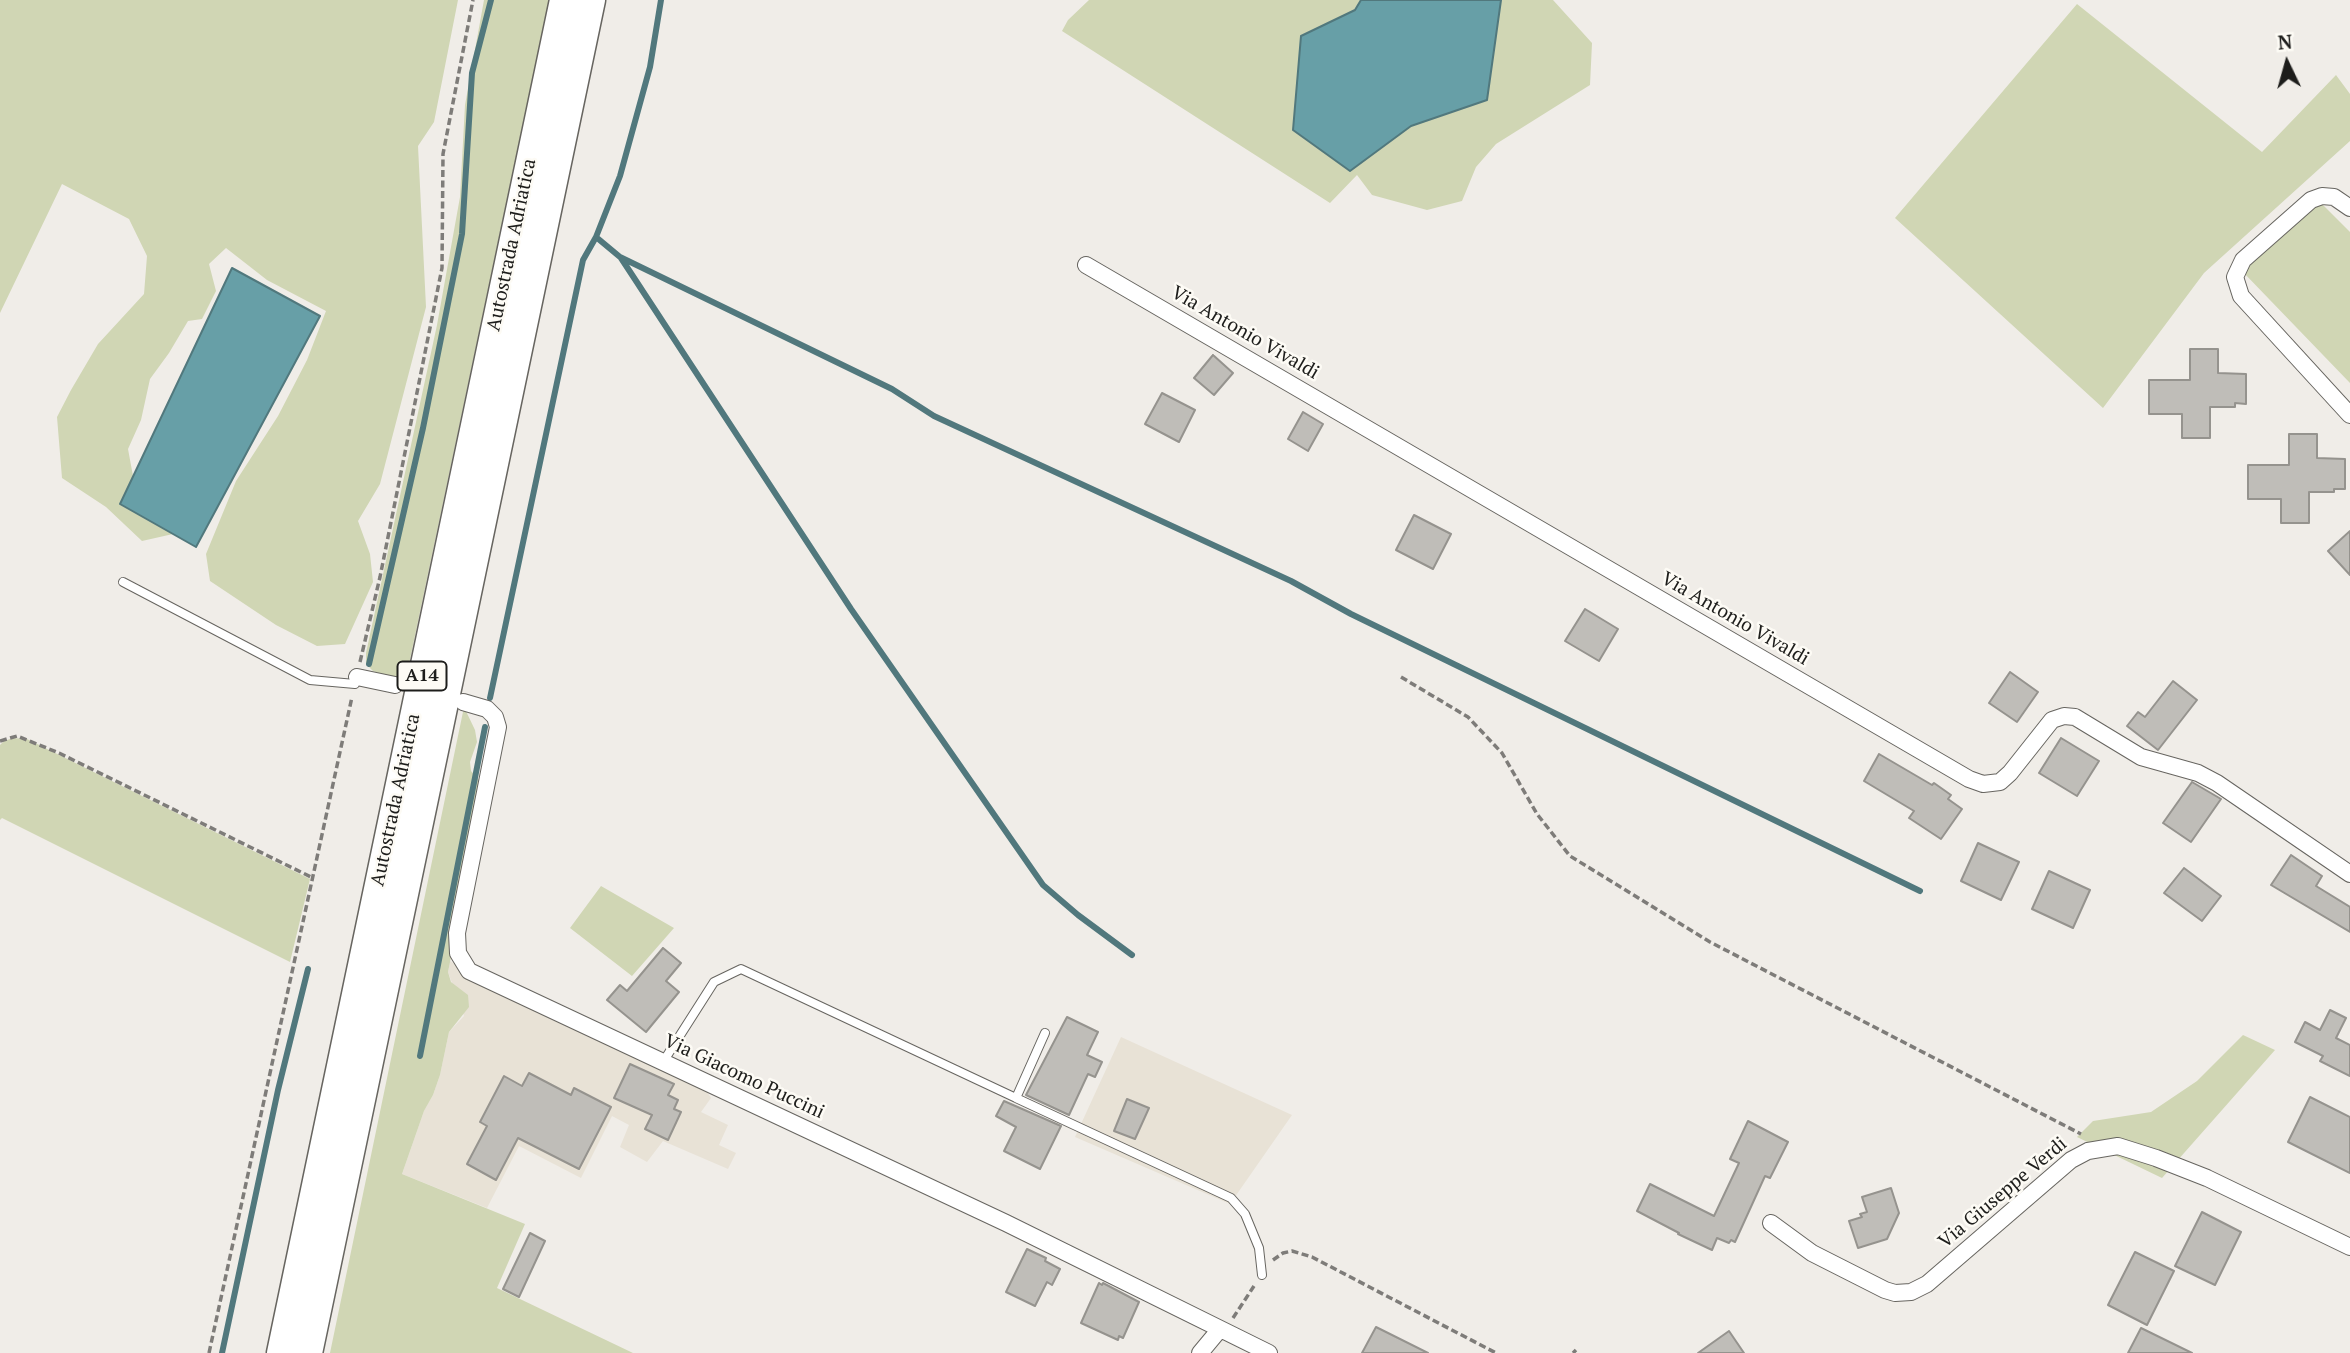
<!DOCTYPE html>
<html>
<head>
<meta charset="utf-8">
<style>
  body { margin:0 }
  #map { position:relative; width:2350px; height:1353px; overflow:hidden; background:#f0ede8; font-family:"PT Serif",serif }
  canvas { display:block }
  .north { position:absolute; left:2252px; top:28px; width:70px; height:70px; -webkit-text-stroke:5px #fdfbf5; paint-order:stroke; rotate:355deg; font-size:19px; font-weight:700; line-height:28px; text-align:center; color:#1d1d1b }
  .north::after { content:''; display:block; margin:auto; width:24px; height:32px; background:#1d1d1b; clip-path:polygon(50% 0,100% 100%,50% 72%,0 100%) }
</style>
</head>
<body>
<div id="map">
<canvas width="2350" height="1353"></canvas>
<div class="north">N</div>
</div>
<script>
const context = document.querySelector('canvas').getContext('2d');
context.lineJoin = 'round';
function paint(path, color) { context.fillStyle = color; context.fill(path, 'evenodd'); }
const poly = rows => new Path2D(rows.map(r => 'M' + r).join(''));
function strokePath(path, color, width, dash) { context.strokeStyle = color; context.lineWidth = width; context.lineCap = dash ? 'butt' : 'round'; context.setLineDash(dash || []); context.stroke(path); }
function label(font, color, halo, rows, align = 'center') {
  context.font = font + ' "PT Serif",serif'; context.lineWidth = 5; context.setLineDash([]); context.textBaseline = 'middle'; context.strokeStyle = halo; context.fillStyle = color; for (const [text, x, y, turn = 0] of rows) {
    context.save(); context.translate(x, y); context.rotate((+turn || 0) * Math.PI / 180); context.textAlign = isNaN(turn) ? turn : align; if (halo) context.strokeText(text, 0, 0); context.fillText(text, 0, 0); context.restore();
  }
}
paint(poly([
  [450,961,467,971,702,1084,711,1098,701,1112,728,1125,719,1145,736,1153,728,1169,663,1141,647,1162,620,1147,629,1125,612,1116,581,1178,519,1146,487,1208,402,1174,424,1111,433,1095,440,1075,449,1032,464,1016,448,972],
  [1121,1037,1292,1115,1230,1204,1075,1137]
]), '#e8e2d6');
paint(poly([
  [0,0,458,0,434,122,418,146,426,307,380,484,358,521,370,554,373,582,345,644,317,646,276,625,210,581,206,554,236,481,278,416,307,360,326,311,267,280,226,248,209,264,216,291,202,319,188,321,169,353,150,379,141,420,128,449,133,476,120,504,173,534,142,541,106,507,62,478,57,417,71,390,98,344,144,294,147,256,129,219,62,184,0,313],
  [484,0,549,0,405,683,373,671,366,664,366,653,437,325,460,197,465,105],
  [1089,0,1361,0,1355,10,1301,36,1293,130,1350,171,1411,126,1487,100,1501,0,1553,0,1592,43,1590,85,1496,144,1476,167,1462,201,1427,210,1372,195,1357,175,1330,203,1062,31,1068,20],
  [2077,4,2262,152,2336,75,2350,94,2350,141,2204,273,2103,408,1895,218],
  [2318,200,2350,232,2350,383,2242,271],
  [464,707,475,730,477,742,470,762,471,771,485,787,448,972,451,982,468,995,469,1007,449,1032,440,1075,433,1095,424,1111,402,1174,525,1224,497,1288,633,1353,330,1353],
  [13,738,27,739,310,879,290,962,2,818,0,820,0,745,4,741],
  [601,886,674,928,632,976,570,928],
  [2243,1035,2275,1050,2162,1178,2077,1137,2093,1121,2151,1112,2197,1081]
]), '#d0d6b4');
const water = poly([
  [1361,0,1501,0,1487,100,1411,126,1350,171,1293,130,1301,36,1355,10,1361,0],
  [232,268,320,316,196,547,120,504,232,268]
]);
paint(water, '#679fa7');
strokePath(water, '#51787d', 2);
strokePath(poly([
  [661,0,650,67,620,176,596,237,620,257,892,389,934,416,1291,581,1351,614,1920,891],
  [621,258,851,609,1043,885,1078,915,1132,955],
  [369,664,423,428,462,234,472,73,491,0],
  [490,698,583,260,596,237],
  [420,1056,485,727],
  [222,1353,278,1090,308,969]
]), '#51787d', 6);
const building = poly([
  [2190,349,2218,349,2218,373,2246,374,2246,404,2235,403,2235,407,2210,407,2210,438,2182,438,2182,414,2149,414,2149,380,2190,380,2190,349],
  [1213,355,1233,373,1214,395,1194,378,1213,355],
  [1162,393,1195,410,1179,442,1145,424,1162,393],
  [1303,412,1323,424,1308,451,1288,439,1303,412],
  [2289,434,2317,434,2317,458,2345,459,2345,489,2334,489,2334,492,2309,492,2309,523,2281,523,2281,499,2248,499,2248,465,2289,465,2289,434],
  [1414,515,1451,534,1433,569,1396,550,1414,515],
  [2350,531,2350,575,2328,551,2350,531],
  [1585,609,1618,629,1599,661,1565,641,1585,609],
  [2010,672,2038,692,2017,722,1989,703,2010,672],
  [2173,681,2197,700,2158,750,2127,726,2138,712,2145,717,2173,681],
  [2061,738,2099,761,2077,796,2039,773,2061,738],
  [1879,754,1932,785,1934,783,1951,795,1948,799,1962,809,1941,839,1909,818,1914,811,1864,781,1879,754],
  [2192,782,2221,799,2191,842,2163,823,2192,782],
  [1978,843,2019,862,2001,900,1961,881,1978,843],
  [2291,855,2322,876,2316,886,2350,907,2350,932,2271,885,2291,855],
  [2184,868,2221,896,2202,921,2164,893,2184,868],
  [2049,871,2090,890,2073,928,2032,909,2049,871],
  [663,948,681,963,666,981,679,992,646,1032,607,1000,620,985,627,991,663,948],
  [2330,1010,2346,1018,2336,1038,2350,1045,2350,1076,2320,1061,2323,1056,2295,1042,2305,1022,2320,1030,2330,1010],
  [1067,1017,1098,1032,1087,1055,1102,1062,1095,1077,1088,1074,1069,1115,1026,1095,1067,1017],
  [630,1064,674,1084,668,1095,678,1100,674,1109,681,1112,668,1140,645,1129,652,1115,614,1098,630,1064],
  [529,1073,571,1095,574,1088,611,1107,579,1169,518,1138,496,1180,467,1164,487,1126,480,1122,504,1076,522,1086,529,1073],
  [2310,1097,2350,1117,2350,1173,2288,1142,2310,1097],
  [1127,1099,1149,1108,1135,1139,1114,1131,1127,1099],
  [1004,1101,1061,1126,1040,1169,1004,1151,1016,1127,996,1116,1004,1101],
  [1748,1121,1788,1142,1770,1178,1765,1176,1735,1242,1731,1240,1729,1243,1717,1238,1712,1250,1678,1234,1679,1233,1637,1211,1650,1184,1714,1216,1739,1163,1730,1159,1748,1121],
  [1891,1188,1899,1213,1887,1239,1858,1248,1849,1221,1862,1217,1860,1214,1867,1212,1862,1197,1891,1188],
  [2202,1212,2241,1232,2215,1285,2175,1266,2202,1212],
  [530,1233,545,1241,519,1297,503,1289,530,1233],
  [1027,1249,1046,1258,1045,1261,1060,1269,1052,1285,1047,1282,1035,1306,1006,1292,1027,1249],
  [2135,1252,2174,1271,2147,1325,2108,1305,2135,1252],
  [1099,1283,1102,1285,1103,1283,1139,1302,1123,1338,1119,1336,1118,1340,1081,1323,1099,1283],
  [1376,1327,1428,1353,1362,1353,1376,1327],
  [2141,1328,2192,1353,2128,1353,2141,1328],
  [1729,1331,1744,1353,1698,1353,1729,1331]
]);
paint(building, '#bfbdb8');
strokePath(building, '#95938e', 2);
const lane = poly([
  [123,582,310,680,355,684],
  [663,1062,714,982,741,969,1016,1098,1045,1033],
  [1016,1098,1231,1198,1245,1214,1259,1248,1262,1275]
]);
const street = poly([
  [2350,208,2334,197,2322,196,2311,200,2243,260,2235,277,2241,296,2350,415],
  [1086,265,1969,779,1983,784,2000,782,2010,773,2052,720,2064,716,2075,717,2141,757,2198,773,2217,783,2350,874],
  [357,677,395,685],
  [463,702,487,709,495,717,498,727,457,933,458,953,469,971,1006,1223,1269,1353],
  [1771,1223,1812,1253,1885,1290,1895,1293,1911,1292,1927,1284,2071,1160,2088,1151,2118,1146,2156,1158,2207,1178,2350,1247],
  [1200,1353,1220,1329]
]);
const highway = poly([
  [281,1353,564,0],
  [308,1353,591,0]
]);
strokePath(lane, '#676560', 10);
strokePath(street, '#676560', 18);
strokePath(highway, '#676560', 31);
strokePath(poly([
  [360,662,380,577,442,268,443,154,473,0],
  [1401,677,1468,717,1502,753,1537,814,1570,856,1710,942,2081,1134],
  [0,741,17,736,59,753,311,877],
  [1273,1260,1283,1253,1292,1251,1312,1257,1496,1353],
  [1233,1318,1254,1286],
  [209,1353,352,697],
  [1573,1353,1576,1350]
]), '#7e7c79', 3.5, [7, 3.5]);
strokePath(lane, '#fff', 8);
strokePath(street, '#fff', 16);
strokePath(highway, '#fff', 28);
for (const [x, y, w] of [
  [422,676,49]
]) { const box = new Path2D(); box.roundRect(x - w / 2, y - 14.5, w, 29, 5); context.fillStyle = '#fdfbf5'; context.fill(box); strokePath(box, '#1d1d1b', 2); }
label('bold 18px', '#1d1d1b', null, [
  ["A14",422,676]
]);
label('19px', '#1d1d1b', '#fdfbf5', [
  ["Autostrada Adriatica",512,245,-78],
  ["Via Antonio Vivaldi",1245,333,30],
  ["Via Antonio Vivaldi",1735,619,30],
  ["Autostrada Adriatica",396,800,-78],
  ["Via Giacomo Puccini",744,1077,25],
  ["Via Giuseppe Verdi",2003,1193,-40]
]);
</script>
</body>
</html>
